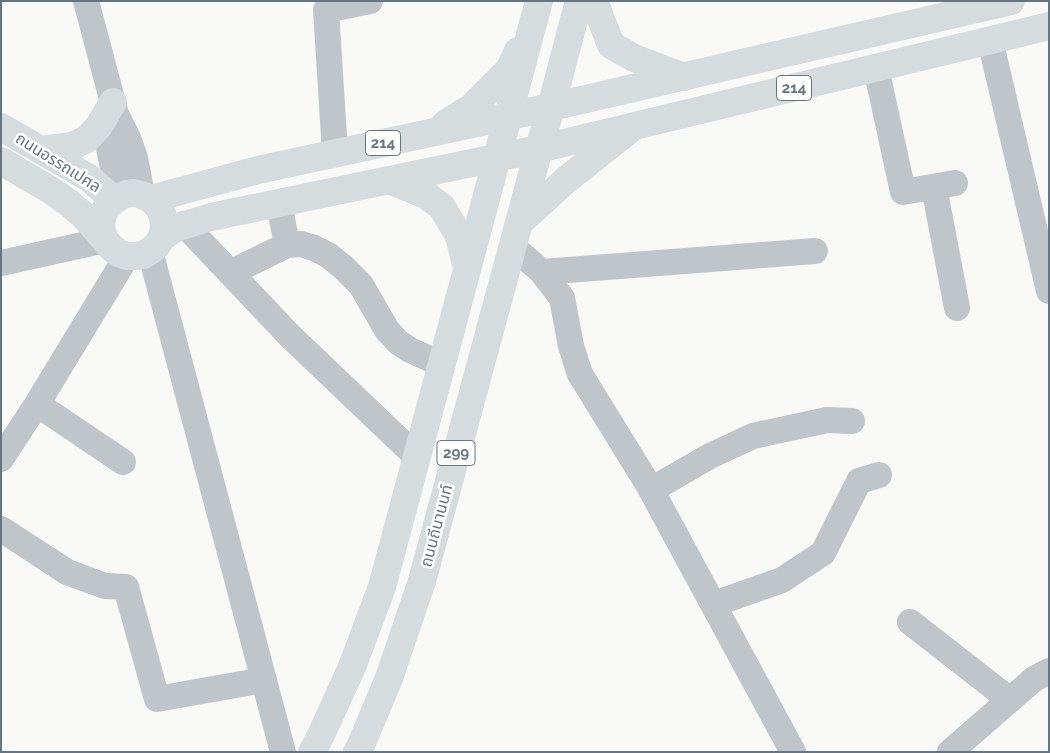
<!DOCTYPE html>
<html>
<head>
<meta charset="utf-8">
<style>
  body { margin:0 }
  #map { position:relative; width:1050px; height:753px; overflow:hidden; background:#f9f9f7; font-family:Raleway,sans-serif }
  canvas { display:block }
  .frame { position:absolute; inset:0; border:2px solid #667581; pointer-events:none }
</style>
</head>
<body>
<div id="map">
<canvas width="1050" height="753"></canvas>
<div class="frame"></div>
</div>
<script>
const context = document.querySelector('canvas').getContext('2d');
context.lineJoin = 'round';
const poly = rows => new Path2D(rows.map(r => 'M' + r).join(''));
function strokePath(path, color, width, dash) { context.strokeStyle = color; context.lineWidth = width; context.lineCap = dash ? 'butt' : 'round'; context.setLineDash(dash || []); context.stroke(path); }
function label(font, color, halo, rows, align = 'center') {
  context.font = font + ' Raleway,"Noto Sans Thai",sans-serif'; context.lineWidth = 5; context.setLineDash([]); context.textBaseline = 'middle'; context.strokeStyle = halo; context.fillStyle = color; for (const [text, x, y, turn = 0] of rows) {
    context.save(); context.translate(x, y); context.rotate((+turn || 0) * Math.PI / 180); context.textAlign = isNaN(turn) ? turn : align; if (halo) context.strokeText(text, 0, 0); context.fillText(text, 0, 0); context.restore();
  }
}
strokePath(poly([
  [86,1,116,114,128,138,135,158,142,195],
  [990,40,1049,291],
  [876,68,903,192,955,183],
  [116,114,109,148,119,197],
  [335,153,326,10,370,1],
  [934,187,957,308],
  [279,203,287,245],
  [184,224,289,335,417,457],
  [513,247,542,272,562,298,571,346,580,374,649,486,793,752],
  [150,251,283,752],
  [1,263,105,240],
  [542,272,815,251],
  [230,273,287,245,301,244,314,248,328,255,343,267,361,285,387,330,398,342,410,350,441,364],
  [37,404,123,462],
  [1,459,37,404,127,256],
  [651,490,710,456,753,436,827,420,852,421],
  [1,529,67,572,105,586,126,587,157,699,264,680],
  [714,604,782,580,823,553,859,481,879,475],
  [910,622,1010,700],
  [950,752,1034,679,1049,671]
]), '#c0c5c9', 26);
strokePath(poly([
  [594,1,611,45,634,58,684,77],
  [445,124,472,107,509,70,518,51],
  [1,127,89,178,114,200],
  [41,150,72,146,87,139,99,126,113,102],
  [1,161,52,191,69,203,83,215,105,240],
  [389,180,426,195,442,207,459,236,467,268],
  [151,199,158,206,163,216,164,227,162,237,157,245,150,251,143,255,135,256,127,256,118,253,111,247,105,240,102,232,101,223,103,214,107,206,119,197,126,194,134,193,142,195,151,199,258,170,551,107,1011,1],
  [519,223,566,180,628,131],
  [162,237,176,228,211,217,539,149,1049,26],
  [312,752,321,735,352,667,382,587,539,1],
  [357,752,361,745,389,678,422,581,539,149,551,107,579,1]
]), '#d6dbde', 28);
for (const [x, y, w] of [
  [794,88,35],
  [383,143,35],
  [456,453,38]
]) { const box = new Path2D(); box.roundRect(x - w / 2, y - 12.5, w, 25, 4); context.fillStyle = '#fff'; context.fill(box); strokePath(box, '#667581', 1); }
label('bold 15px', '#667581', null, [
  ["214",794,88],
  ["214",383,143],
  ["299",456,453]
]);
label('16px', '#667581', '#fff', [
  ["ถนนอรรถเปศล",58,163,32],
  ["ถนนถีนานนท์",437,526,-75]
]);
</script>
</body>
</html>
